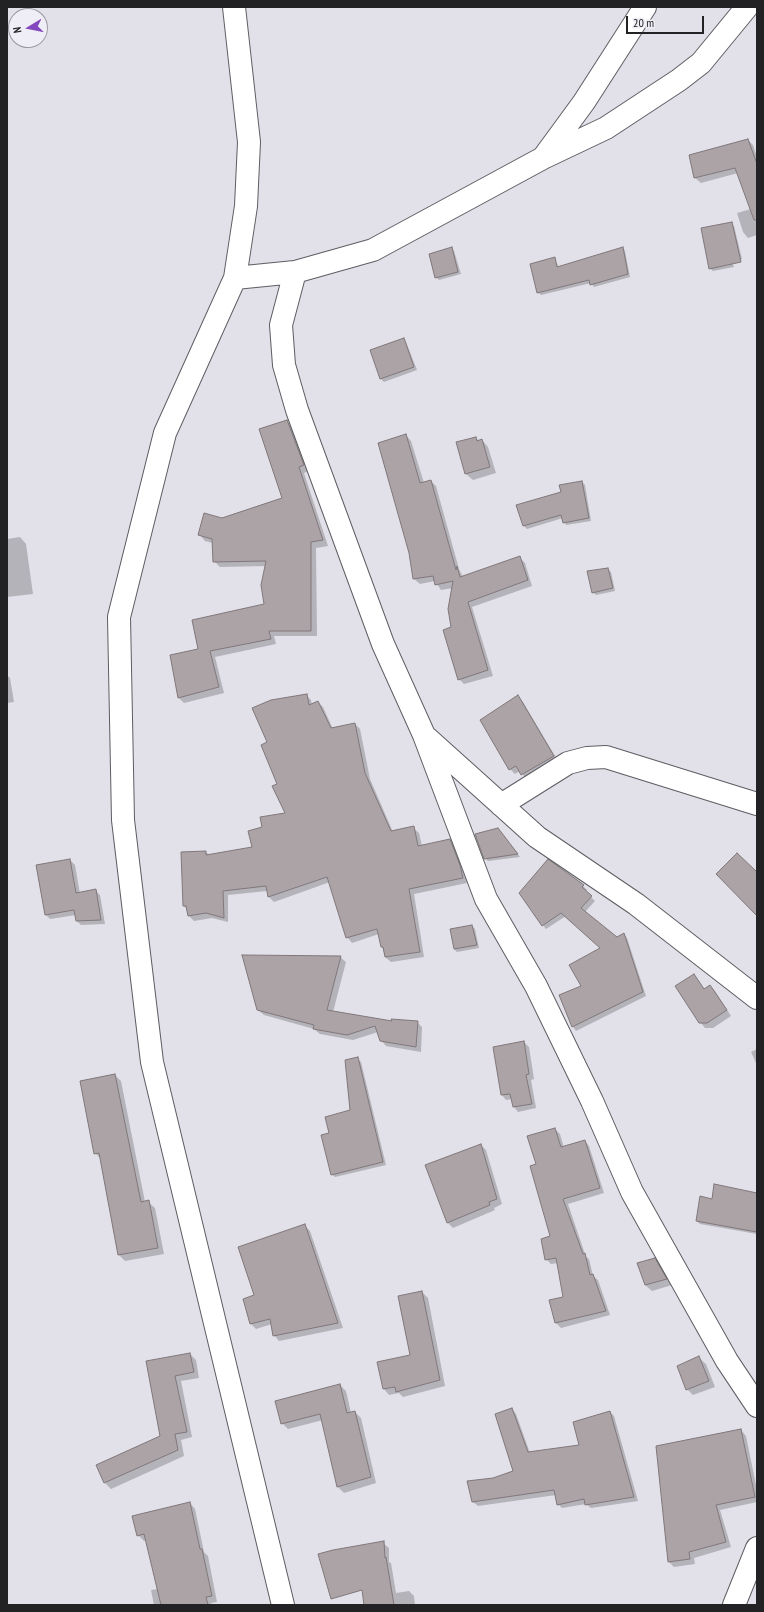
<!DOCTYPE html>
<html>
<head>
<meta charset="utf-8">
<style>
  body { margin:0 }
  #map { position:relative; width:764px; height:1612px; overflow:hidden; background:#e2e0e8; font-family:"PT Sans Narrow",sans-serif }
  canvas { display:block }
  .frame { position:absolute; inset:0; border:8px solid #222124; pointer-events:none }
  .north { position:absolute; left:8px; top:8px; width:40px; height:40px; box-sizing:border-box; background:#efedf5; border:1px solid #9d9ba1; border-radius:50%; rotate:260deg; font-size:11px; font-weight:700; line-height:16px; text-align:center; color:#222124 }
  .north::after { content:''; display:block; margin:auto; width:14px; height:18px; background:#8448be; clip-path:polygon(50% 0,100% 100%,50% 72%,0 100%) }
  .scale { position:absolute; left:626px; top:16px; width:78px; height:18px; box-sizing:border-box; border:2px solid #222124; border-top:0; padding-left:5px; font-size:12px; line-height:14px; white-space:nowrap; color:#222124; -webkit-text-stroke:3px #efedf5; paint-order:stroke }
</style>
</head>
<body>
<div id="map">
<canvas width="764" height="1612"></canvas>
<div class="frame"></div>
<div class="north">N</div>
<div class="scale">20 m</div>
</div>
<script>
const context = document.querySelector('canvas').getContext('2d');
context.lineJoin = 'round';
function paint(path, color) { context.fillStyle = color; context.fill(path, 'evenodd'); }
const poly = rows => new Path2D(rows.map(r => 'M' + r).join(''));
function strokePath(path, color, width, dash) { context.strokeStyle = color; context.lineWidth = width; context.lineCap = dash ? 'butt' : 'round'; context.setLineDash(dash || []); context.stroke(path); }
paint(poly([
  [748,140,753,145,757,157,757,235,748,238,743,232,737,213,751,209,738,173,701,183,695,178,690,156],
  [731,223,734,226,742,259,732,262,734,267,713,271,710,268],
  [452,248,454,251,461,274,439,280,436,277],
  [623,248,625,251,630,277,594,287,591,283,541,295,538,292,554,258,559,267],
  [403,339,406,342,417,370,384,382,381,379,372,351],
  [287,421,293,427,309,471,304,473,328,546,316,548,317,636,274,636,276,644,215,657,224,693,184,703,179,698,199,650,265,605,266,566,220,567,214,561,213,543,205,541,200,535,222,519,283,499],
  [406,435,411,441,424,483,431,481,436,486,459,569,463,577,519,557,525,563,532,586,472,607,493,676,464,684,459,679,452,628,453,588,441,590,435,581,420,584,414,579,410,553],
  [476,438,479,441,482,440,488,447,496,473,473,480,466,474,458,443],
  [582,482,585,485,591,521,566,525,563,518,527,529,524,526,517,505,562,492],
  [20,537,26,544,33,594,7,597,7,539],
  [608,569,611,572,615,591,596,595,593,592],
  [7,675,10,678,14,702,7,703],
  [306,695,311,700,312,705,318,702,323,707,333,729,355,724,360,729,370,779,393,832,413,828,419,833,422,846,450,840,455,845,467,883,414,894,424,957,391,962,385,957,379,934,352,943,347,937,330,882,274,902,269,897,267,891,228,895,228,922,212,918,194,921,189,916,188,910,184,906,206,852,209,855,253,848,263,828,286,814,268,743],
  [518,696,523,702,558,761,527,780,520,771,515,774,510,769],
  [501,833,520,857,488,861,485,858],
  [70,860,75,865,80,894,95,890,100,895,105,924,81,925,76,920,76,915,50,919,46,915],
  [548,861,583,886,587,890,586,892,595,901,585,912,617,938,623,934,627,938,646,996,576,1031,573,1027,560,996,583,987,601,948,566,916,546,929,543,925],
  [472,926,475,929,479,948,457,952,454,949],
  [340,957,346,962,333,1012,393,1023,417,1022,422,1027,421,1052,386,1046,381,1040,378,1032,353,1040,320,1034,314,1029,264,1015,258,1010],
  [694,975,705,990,710,986,715,991,731,1016,713,1028,705,1028,700,1022],
  [524,1042,529,1047,534,1079,531,1080,536,1108,518,1112,514,1107,512,1099,506,1100,502,1095],
  [757,1049,757,1065,751,1052],
  [358,1059,361,1062,386,1165,335,1177,332,1174,330,1133,352,1111],
  [115,1075,121,1081,145,1202,148,1202,155,1208,164,1254,125,1261,119,1255,102,1160,95,1153],
  [555,1129,560,1134,564,1148,585,1141,589,1146,604,1193,568,1204,586,1257,589,1259,593,1276,598,1280,610,1315,561,1328,556,1323,551,1301,565,1297,558,1263,551,1264,546,1259,551,1236,537,1165],
  [481,1145,486,1150,502,1204,494,1208,495,1210,453,1228,448,1223],
  [757,1195,757,1234,700,1224,697,1221,713,1200],
  [305,1226,310,1231,343,1328,279,1341,274,1335,272,1324,256,1329,251,1324,256,1296],
  [654,1259,661,1265,672,1285,652,1291,645,1285],
  [422,1292,428,1298,445,1386,403,1397,399,1393,389,1395,384,1389,378,1363,411,1356],
  [190,1354,196,1360,199,1378,181,1381,192,1437,181,1440,184,1456,111,1489,105,1483,161,1437,147,1362],
  [699,1358,706,1364,715,1387,693,1395,687,1389],
  [340,1385,346,1391,351,1413,355,1412,361,1418,376,1483,344,1493,338,1487,323,1420,288,1429,282,1423],
  [512,1409,516,1414,530,1453,580,1445,610,1412,614,1416,638,1501,591,1508,586,1504,562,1508,558,1504,556,1495,478,1506,473,1502,468,1482,493,1479,515,1472],
  [741,1430,746,1436,757,1490,757,1502,720,1510,731,1547,694,1558,695,1564,674,1567,669,1562,658,1447],
  [190,1503,195,1509,204,1552,208,1556,217,1602,211,1603,212,1605,154,1605,151,1590,158,1589,147,1540,144,1541,138,1535],
  [383,1543,389,1548,389,1562,391,1563,396,1593,409,1591,414,1596,415,1605,365,1605]
]), '#0003');
const building = poly([
  [748,139,757,164,757,220,754,220,735,168,694,178,689,155,748,139],
  [732,222,741,262,709,269,701,228,732,222],
  [452,247,458,272,435,278,429,254,452,247],
  [623,247,628,274,590,285,589,280,537,293,530,264,555,257,557,267,623,247],
  [404,338,414,367,380,379,370,350,404,338],
  [287,420,304,465,299,467,323,540,311,542,311,631,269,631,271,639,210,651,219,687,178,698,170,655,198,649,192,620,264,604,261,585,266,561,213,562,212,539,198,535,204,513,222,518,282,498,259,429,287,420],
  [406,434,420,483,431,480,456,570,457,566,460,577,520,556,528,580,468,602,488,670,458,680,443,630,451,627,448,609,453,581,435,585,433,576,413,579,409,553,378,443,406,434],
  [476,437,477,441,482,439,490,467,465,474,456,442,476,437],
  [582,481,589,518,563,523,561,515,523,526,516,505,561,492,559,485,582,481],
  [608,568,613,588,592,593,587,571,608,568],
  [307,694,309,705,318,701,331,728,355,723,365,773,391,831,414,826,418,846,450,839,460,865,463,878,409,889,420,952,385,957,383,947,381,947,377,929,346,938,327,877,268,897,266,886,223,891,224,918,206,913,188,916,186,906,183,906,181,852,206,851,206,855,252,847,248,831,262,827,260,817,285,813,272,786,277,784,261,745,267,742,252,708,271,700,307,694],
  [518,695,554,756,521,775,516,766,509,770,480,720,518,695],
  [498,828,518,854,484,859,475,834,498,828],
  [737,853,757,872,757,916,716,874,737,853],
  [70,859,76,893,96,889,101,920,76,921,74,910,45,915,36,865,70,859],
  [548,859,584,885,582,887,592,896,581,908,617,937,624,933,643,992,572,1027,559,995,581,986,569,965,600,948,561,913,542,926,519,893,548,859],
  [472,925,477,945,454,949,450,929,472,925],
  [242,955,341,956,327,1010,392,1021,391,1019,418,1021,416,1047,380,1041,375,1026,347,1035,313,1029,314,1025,257,1010,242,955],
  [694,974,704,989,710,985,727,1010,707,1023,699,1023,675,986,694,974],
  [524,1041,529,1074,526,1075,532,1104,513,1107,510,1094,501,1095,493,1047,524,1041],
  [358,1057,383,1162,331,1175,321,1135,329,1133,325,1117,350,1110,345,1060,358,1057],
  [115,1074,141,1202,149,1200,158,1248,118,1255,99,1153,94,1154,80,1081,115,1074],
  [555,1128,561,1147,585,1140,600,1188,563,1199,583,1254,585,1253,590,1275,593,1274,606,1311,555,1323,549,1300,563,1297,556,1258,545,1260,541,1239,550,1236,530,1166,536,1164,527,1136,555,1128],
  [481,1144,497,1199,489,1202,490,1205,447,1223,425,1165,481,1144],
  [714,1184,757,1193,757,1232,696,1221,700,1196,712,1199,714,1184],
  [305,1224,338,1323,273,1336,270,1319,250,1324,243,1299,254,1295,238,1247,305,1224],
  [655,1258,667,1279,645,1285,637,1263,655,1258],
  [422,1291,440,1380,396,1392,395,1387,383,1389,377,1362,410,1355,398,1296,422,1291],
  [190,1353,194,1372,175,1376,187,1432,175,1434,178,1450,104,1483,96,1465,160,1436,146,1361,190,1353],
  [699,1356,709,1381,686,1390,677,1366,699,1356],
  [340,1384,347,1413,355,1411,371,1477,337,1487,320,1414,281,1424,275,1401,340,1384],
  [512,1408,528,1452,579,1445,573,1422,610,1411,634,1497,585,1505,584,1499,557,1505,554,1490,472,1502,467,1481,493,1478,513,1471,495,1414,512,1408],
  [741,1429,755,1497,716,1505,726,1542,689,1552,690,1559,668,1562,656,1446,741,1429],
  [190,1502,200,1549,202,1549,212,1596,206,1597,208,1605,161,1605,144,1534,137,1536,132,1516,190,1502],
  [384,1541,385,1558,386,1557,394,1605,364,1605,362,1590,331,1599,318,1554,333,1550,384,1541]
]);
paint(building, '#aba3a6');
strokePath(building, '#7f777a', 1);
const minor = poly([
  [234,7,249,142,246,206,235,278,165,433,119,617,123,820,152,1062,283,1605],
  [545,157,606,128,679,80,701,63,747,7],
  [295,272,281,325,284,365,297,410,383,644,424,735,486,899,536,986,592,1101,632,1192,727,1361,757,1406],
  [235,278,295,272,373,250,543,158,584,102,645,7],
  [427,738,537,837,636,904,757,998],
  [501,805,568,763,587,758,606,757,757,804],
  [734,1605,757,1548]
]);
strokePath(minor, '#5e5d63', 24);
strokePath(minor, '#fff', 22);
</script>
</body>
</html>
